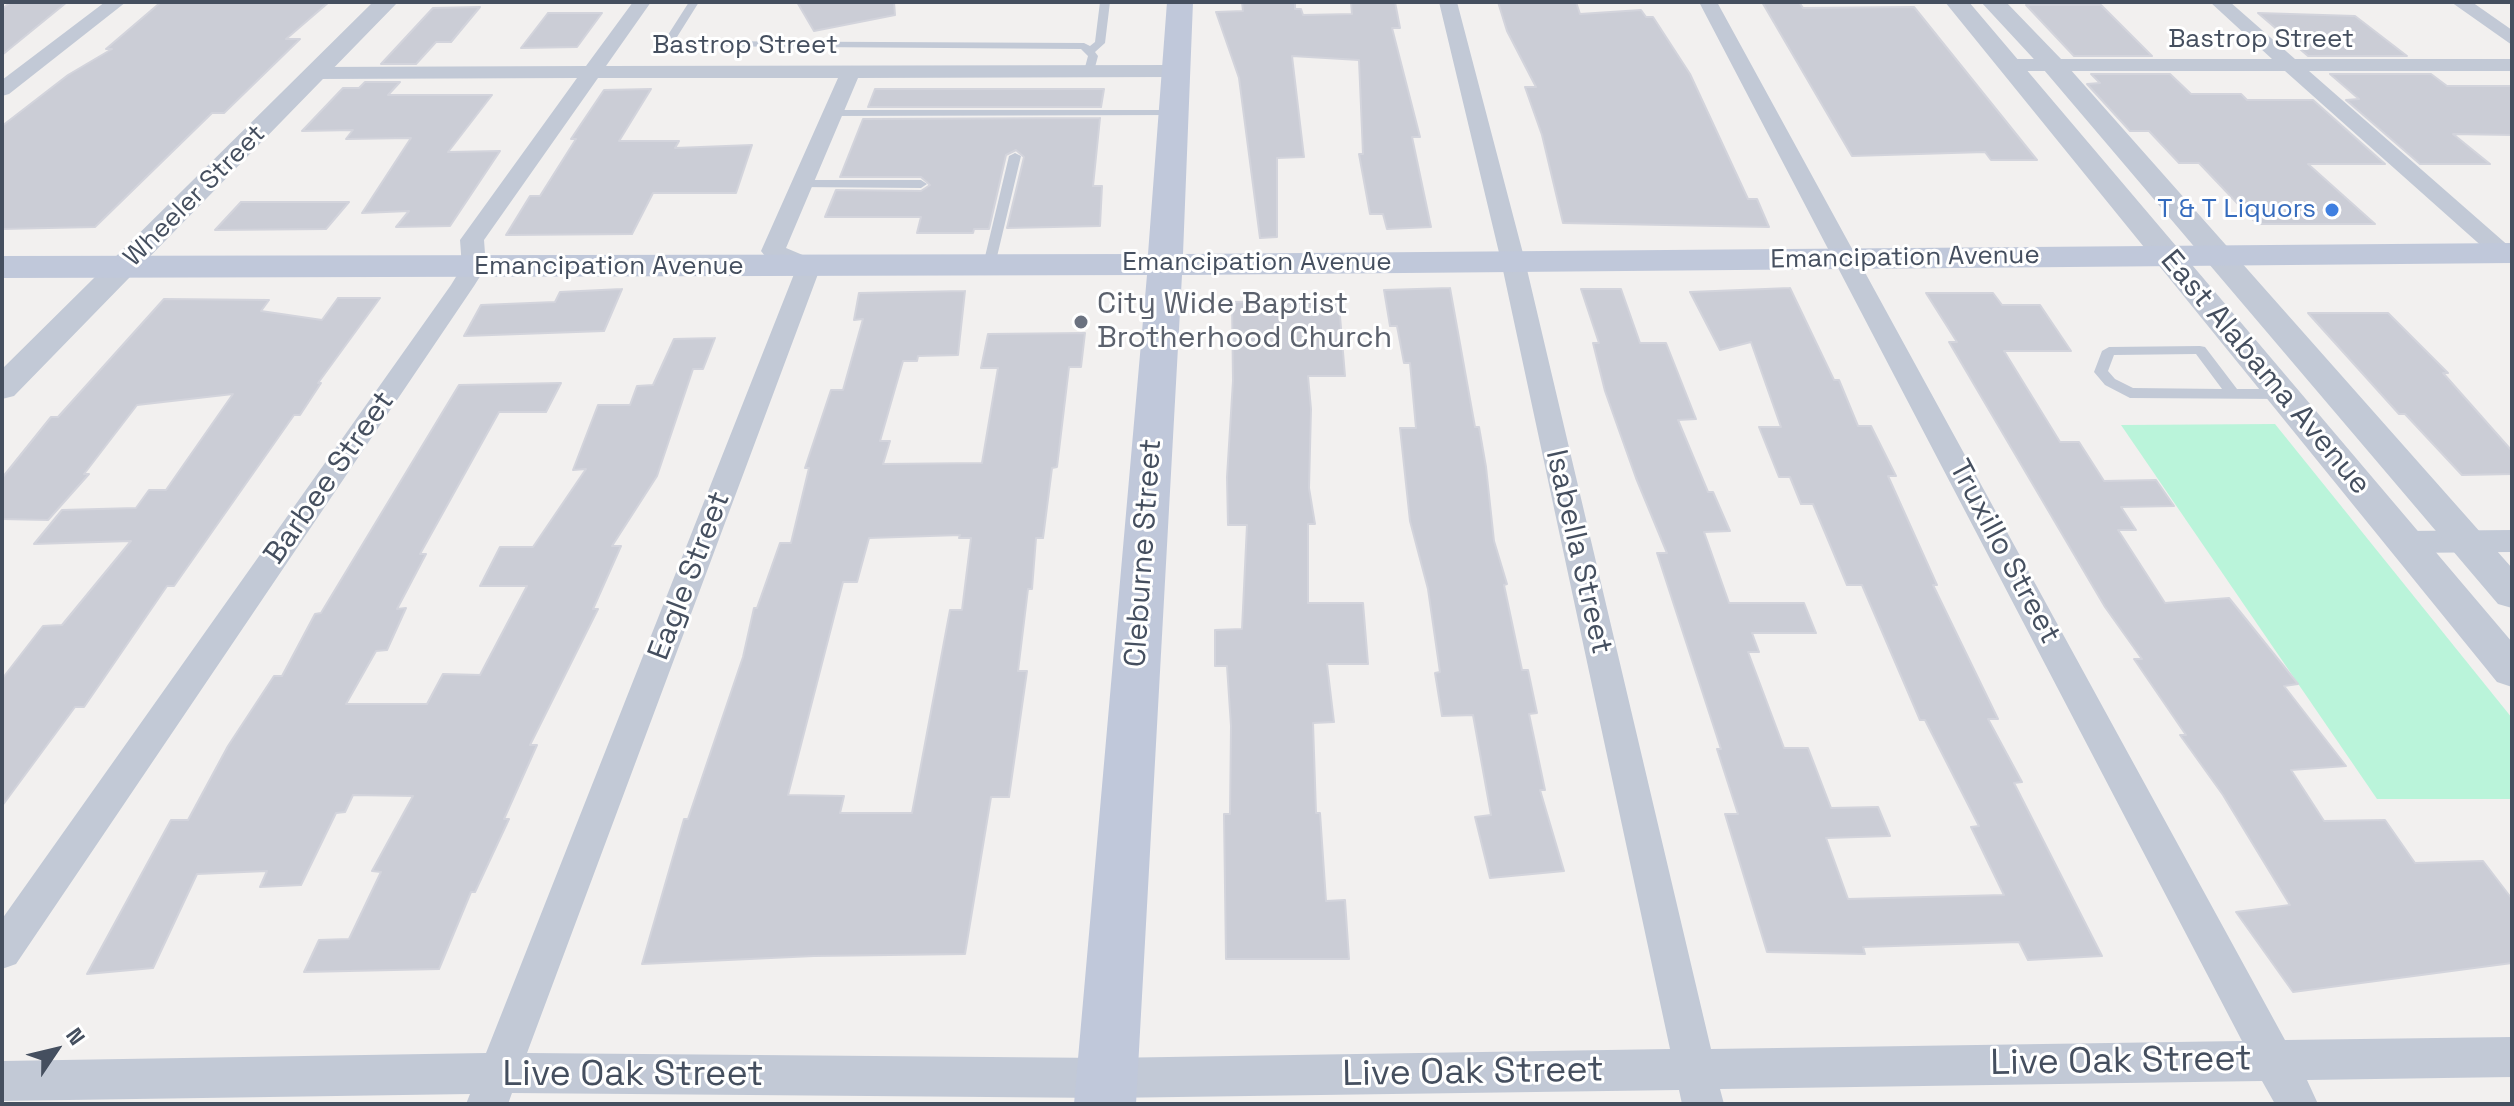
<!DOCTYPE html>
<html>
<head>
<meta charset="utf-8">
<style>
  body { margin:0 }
  #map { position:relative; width:2514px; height:1106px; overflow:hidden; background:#f2f0ef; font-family:"Space Grotesk",sans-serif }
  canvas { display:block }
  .frame { position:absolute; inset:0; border:4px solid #454f5f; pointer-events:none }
  .north { position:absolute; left:16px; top:1010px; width:80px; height:80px; -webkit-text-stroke:6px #fff; paint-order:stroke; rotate:55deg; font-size:22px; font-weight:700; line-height:32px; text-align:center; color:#454f5f }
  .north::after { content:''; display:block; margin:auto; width:28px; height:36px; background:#454f5f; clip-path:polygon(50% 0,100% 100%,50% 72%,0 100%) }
</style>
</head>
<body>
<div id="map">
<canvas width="2514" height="1106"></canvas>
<div class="frame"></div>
<div class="north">N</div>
</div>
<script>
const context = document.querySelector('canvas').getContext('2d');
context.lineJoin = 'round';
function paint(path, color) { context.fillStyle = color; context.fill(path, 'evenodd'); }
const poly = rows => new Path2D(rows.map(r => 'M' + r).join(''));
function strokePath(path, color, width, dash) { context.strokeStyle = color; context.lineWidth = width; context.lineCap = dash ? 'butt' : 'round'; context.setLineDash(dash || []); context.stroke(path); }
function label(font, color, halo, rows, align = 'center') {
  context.font = font + ' "Space Grotesk",sans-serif'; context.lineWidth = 6; context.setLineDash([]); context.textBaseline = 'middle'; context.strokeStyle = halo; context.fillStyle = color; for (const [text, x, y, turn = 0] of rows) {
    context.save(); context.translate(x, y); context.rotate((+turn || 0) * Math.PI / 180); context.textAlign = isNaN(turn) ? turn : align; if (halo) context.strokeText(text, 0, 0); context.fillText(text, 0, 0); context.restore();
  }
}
paint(poly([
  [2275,424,2512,718,2512,799,2377,799,2121,425]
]), '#baf4da');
const building = poly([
  [11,2,67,2,2,55,2,9,11,2],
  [161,2,329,2,286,39,300,39,224,113,212,113,95,227,2,229,2,126,68,75,112,49,106,49,161,2],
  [797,2,894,2,895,15,814,31,797,2],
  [1242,2,1295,2,1295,9,1301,9,1303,15,1352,14,1351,2,1395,2,1400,28,1392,28,1420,137,1412,137,1431,227,1387,229,1383,214,1370,214,1359,154,1363,154,1359,60,1292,56,1304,157,1277,158,1277,237,1260,238,1239,78,1216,12,1243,11,1242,2],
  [1498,2,1576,2,1580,14,1641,10,1646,17,1653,17,1690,74,1748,199,1757,199,1769,227,1563,223,1542,135,1525,87,1536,87,1507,31,1498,2],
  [1762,2,1799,2,1803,8,1914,7,2037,160,1991,160,1985,152,1852,156,1762,2],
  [2026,5,2101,5,2152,56,2074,56,2026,5],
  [480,7,451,42,436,42,416,64,381,64,433,8,480,7],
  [548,13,602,13,577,47,521,48,548,13],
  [2258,13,2355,16,2407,56,2308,56,2258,13],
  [2091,74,2170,74,2191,94,2241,94,2247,100,2313,100,2385,164,2308,164,2375,224,2257,224,2199,163,2179,163,2149,131,2130,131,2087,84,2100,83,2091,74],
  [2330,74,2431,74,2447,86,2512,86,2512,135,2453,134,2490,164,2420,164,2346,100,2359,99,2330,74],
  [365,82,400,82,388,95,492,95,448,152,500,151,450,226,396,227,409,211,362,213,411,138,346,139,353,130,302,131,343,88,359,88,365,82],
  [651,89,619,141,679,141,675,148,752,145,736,193,653,193,632,234,506,235,530,196,540,196,576,139,571,139,604,90,651,89],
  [875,89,1104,89,1101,107,868,107,875,89],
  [1100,118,1093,186,1102,186,1100,226,1007,228,1024,157,1016,150,1006,155,989,229,974,229,973,233,917,233,921,217,825,217,836,190,921,191,930,185,921,177,840,177,863,119,1100,118],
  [241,202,349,202,326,229,215,230,241,202],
  [1450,288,1475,427,1479,427,1486,467,1494,541,1507,584,1504,585,1522,670,1528,670,1537,713,1529,714,1545,790,1540,790,1564,871,1490,878,1475,817,1491,815,1473,715,1442,716,1435,673,1440,672,1428,589,1410,521,1400,428,1416,428,1410,363,1404,363,1397,326,1390,326,1384,290,1450,288],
  [1790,288,1834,380,1839,380,1858,426,1871,426,1896,476,1888,476,1937,585,1933,585,1998,719,1988,719,2022,782,2014,783,2102,956,2028,960,2019,942,1863,947,1865,954,1767,952,1725,814,1738,814,1717,749,1721,749,1657,553,1667,553,1636,478,1605,391,1593,343,1599,343,1581,289,1621,289,1640,343,1666,343,1696,419,1678,420,1708,492,1713,492,1730,531,1704,532,1729,603,1804,603,1816,633,1752,633,1759,652,1748,652,1784,748,1808,748,1831,808,1878,807,1890,836,1826,838,1848,899,2004,895,1971,827,1979,826,1925,720,1920,720,1862,585,1847,585,1813,504,1801,504,1790,477,1779,477,1759,427,1781,427,1751,342,1720,350,1690,292,1790,288],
  [622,289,604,331,464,336,481,305,555,302,560,292,622,289],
  [965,291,958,355,918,356,917,361,903,361,880,441,890,441,883,464,982,463,998,368,981,368,988,334,1085,333,1081,367,1069,367,1057,467,1052,468,1043,538,1036,538,1032,589,1028,589,1018,671,1027,671,1009,797,991,797,965,954,814,956,642,964,684,819,688,819,743,657,754,608,757,608,780,543,791,543,809,468,805,468,831,390,843,390,863,319,854,320,859,293,965,291],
  [960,535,959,538,971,538,962,610,950,610,912,813,840,813,844,796,788,795,843,582,857,582,869,538,960,535],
  [1926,293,1993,293,2002,305,2040,305,2071,351,2004,351,2060,442,2079,442,2104,481,2156,480,2174,506,2121,507,2136,530,2118,530,2165,603,2229,598,2298,684,2284,686,2346,766,2291,770,2324,821,2385,820,2415,863,2483,861,2512,899,2512,963,2293,992,2236,912,2290,905,2223,795,2180,735,2186,735,2134,659,2142,659,2105,607,1949,342,1957,342,1926,293],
  [338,298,380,298,318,383,321,383,300,415,294,415,174,586,167,586,84,707,75,707,2,806,2,679,43,626,62,625,131,541,34,544,62,510,136,508,149,490,166,490,233,394,137,405,84,474,89,474,48,520,2,519,2,478,51,417,58,417,164,299,269,300,261,311,322,320,338,298],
  [1299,301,1339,304,1345,376,1308,376,1311,409,1309,488,1315,524,1308,524,1308,603,1363,603,1368,664,1327,664,1334,722,1313,723,1316,813,1320,813,1326,901,1345,900,1349,959,1226,959,1224,814,1230,814,1231,726,1227,666,1215,666,1215,630,1242,629,1247,525,1228,525,1227,477,1233,381,1232,302,1299,301],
  [2308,313,2388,313,2448,373,2443,373,2512,451,2512,474,2462,475,2405,414,2399,414,2308,313],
  [715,338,703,369,693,369,657,476,612,546,621,546,593,609,598,609,530,745,537,745,504,819,509,819,475,892,471,892,439,969,304,972,319,940,349,939,381,872,372,871,413,796,353,795,345,812,336,813,301,885,260,887,267,871,197,874,153,968,87,974,171,820,188,820,228,746,274,676,282,676,315,614,321,613,459,385,561,383,546,412,499,412,420,554,426,554,397,609,406,608,387,650,376,651,346,704,427,704,443,674,480,675,527,586,480,586,500,547,533,547,586,469,573,470,598,405,630,405,637,386,653,385,674,339,715,338]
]);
paint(building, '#cbcdd6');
strokePath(building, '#d3d4dc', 2);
paint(poly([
  [689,2,699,2,677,37,681,41,1084,43,1090,46,1095,42,1100,2,1110,2,1105,43,1095,52,1098,56,1094,71,1089,74,1084,71,1088,56,1081,49,675,46,666,38,689,2],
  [1172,110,1176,111,1176,115,832,116,826,113,832,110,1172,110],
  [1015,153,1021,156,995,265,989,269,983,265,1009,156,1015,153],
  [801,180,921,180,927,184,921,188,797,187,797,181,801,180],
  [2200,346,2205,347,2237,389,2282,389,2289,394,2282,399,2130,398,2105,385,2094,372,2102,351,2109,347,2200,346],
  [2196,354,2222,389,2133,388,2115,379,2108,371,2114,355,2196,354]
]), '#c2c9d6');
paint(poly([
  [105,2,126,2,9,94,2,96,2,80,105,2],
  [633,2,651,2,606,66,1174,65,1184,71,1174,77,858,78,786,248,817,261,821,266,527,1053,1106,1058,1670,1049,1501,261,1439,2,1457,2,1525,261,1711,1049,2242,1041,1699,2,1717,2,2285,1040,2512,1037,2512,1077,2307,1080,2318,1104,2275,1104,2262,1081,1720,1089,1724,1104,1682,1104,1679,1090,1106,1098,512,1093,508,1104,466,1104,470,1094,2,1101,2,1061,486,1053,796,269,765,256,761,251,838,78,598,78,484,240,486,267,474,286,16,964,2,969,2,919,451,285,462,267,460,240,577,78,315,79,305,73,315,67,586,66,633,2],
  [2210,2,2230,2,2295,59,2512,59,2512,71,2309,71,2511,248,2511,258,2495,258,2285,71,2009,71,1999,65,2009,59,2272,59,2210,2],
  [2451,2,2472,2,2512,30,2512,45,2451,2],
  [2512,530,2512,552,2404,553,2393,550,2389,542,2393,534,2404,531,2512,530]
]), '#c2c9d6');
paint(poly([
  [373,2,398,2,14,396,2,399,2,369,373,2],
  [1945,2,1969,2,2512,642,2512,687,2497,682,1945,2],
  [1981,2,2006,2,2062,60,2512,568,2512,608,2498,604,2044,70,1981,2]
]), '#c2c9d6');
paint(poly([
  [1167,2,1193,2,1183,254,2512,243,2512,263,1182,275,1136,1104,1074,1104,1147,275,2,278,2,256,1148,254,1167,2]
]), '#c0c8da');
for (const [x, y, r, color] of [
  [2332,210,8,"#3f7fe0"],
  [1081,322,8,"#6b7280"]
]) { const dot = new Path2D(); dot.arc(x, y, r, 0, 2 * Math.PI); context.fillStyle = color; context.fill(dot); strokePath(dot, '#fff', 3); }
label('26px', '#454f5f', '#fff', [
  ["Bastrop Street",2261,40],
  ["Bastrop Street",745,46],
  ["Wheeler Street",195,196,-45],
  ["Emancipation Avenue",1905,258,-1],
  ["Emancipation Avenue",1257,263],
  ["Emancipation Avenue",609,267]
]);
label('26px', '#366cbe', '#fff', [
  ["T & T Liquors",2316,210]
], 'right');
label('30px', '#5b616d', '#fff', [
  ["City Wide Baptist",1097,305],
  ["Brotherhood Church",1097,339]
], 'left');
label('30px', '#454f5f', '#fff', [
  ["East Alabama Avenue",2265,373,50],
  ["Barbee Street",330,478,-55],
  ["Isabella Street",1578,552,77],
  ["Truxillo Street",2004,552,62],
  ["Cleburne Street",1144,553,-86],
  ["Eagle Street",690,576,-69]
]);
label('36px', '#454f5f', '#fff', [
  ["Live Oak Street",2121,1062,-1],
  ["Live Oak Street",1473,1073,-1],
  ["Live Oak Street",633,1075]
]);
</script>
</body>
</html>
